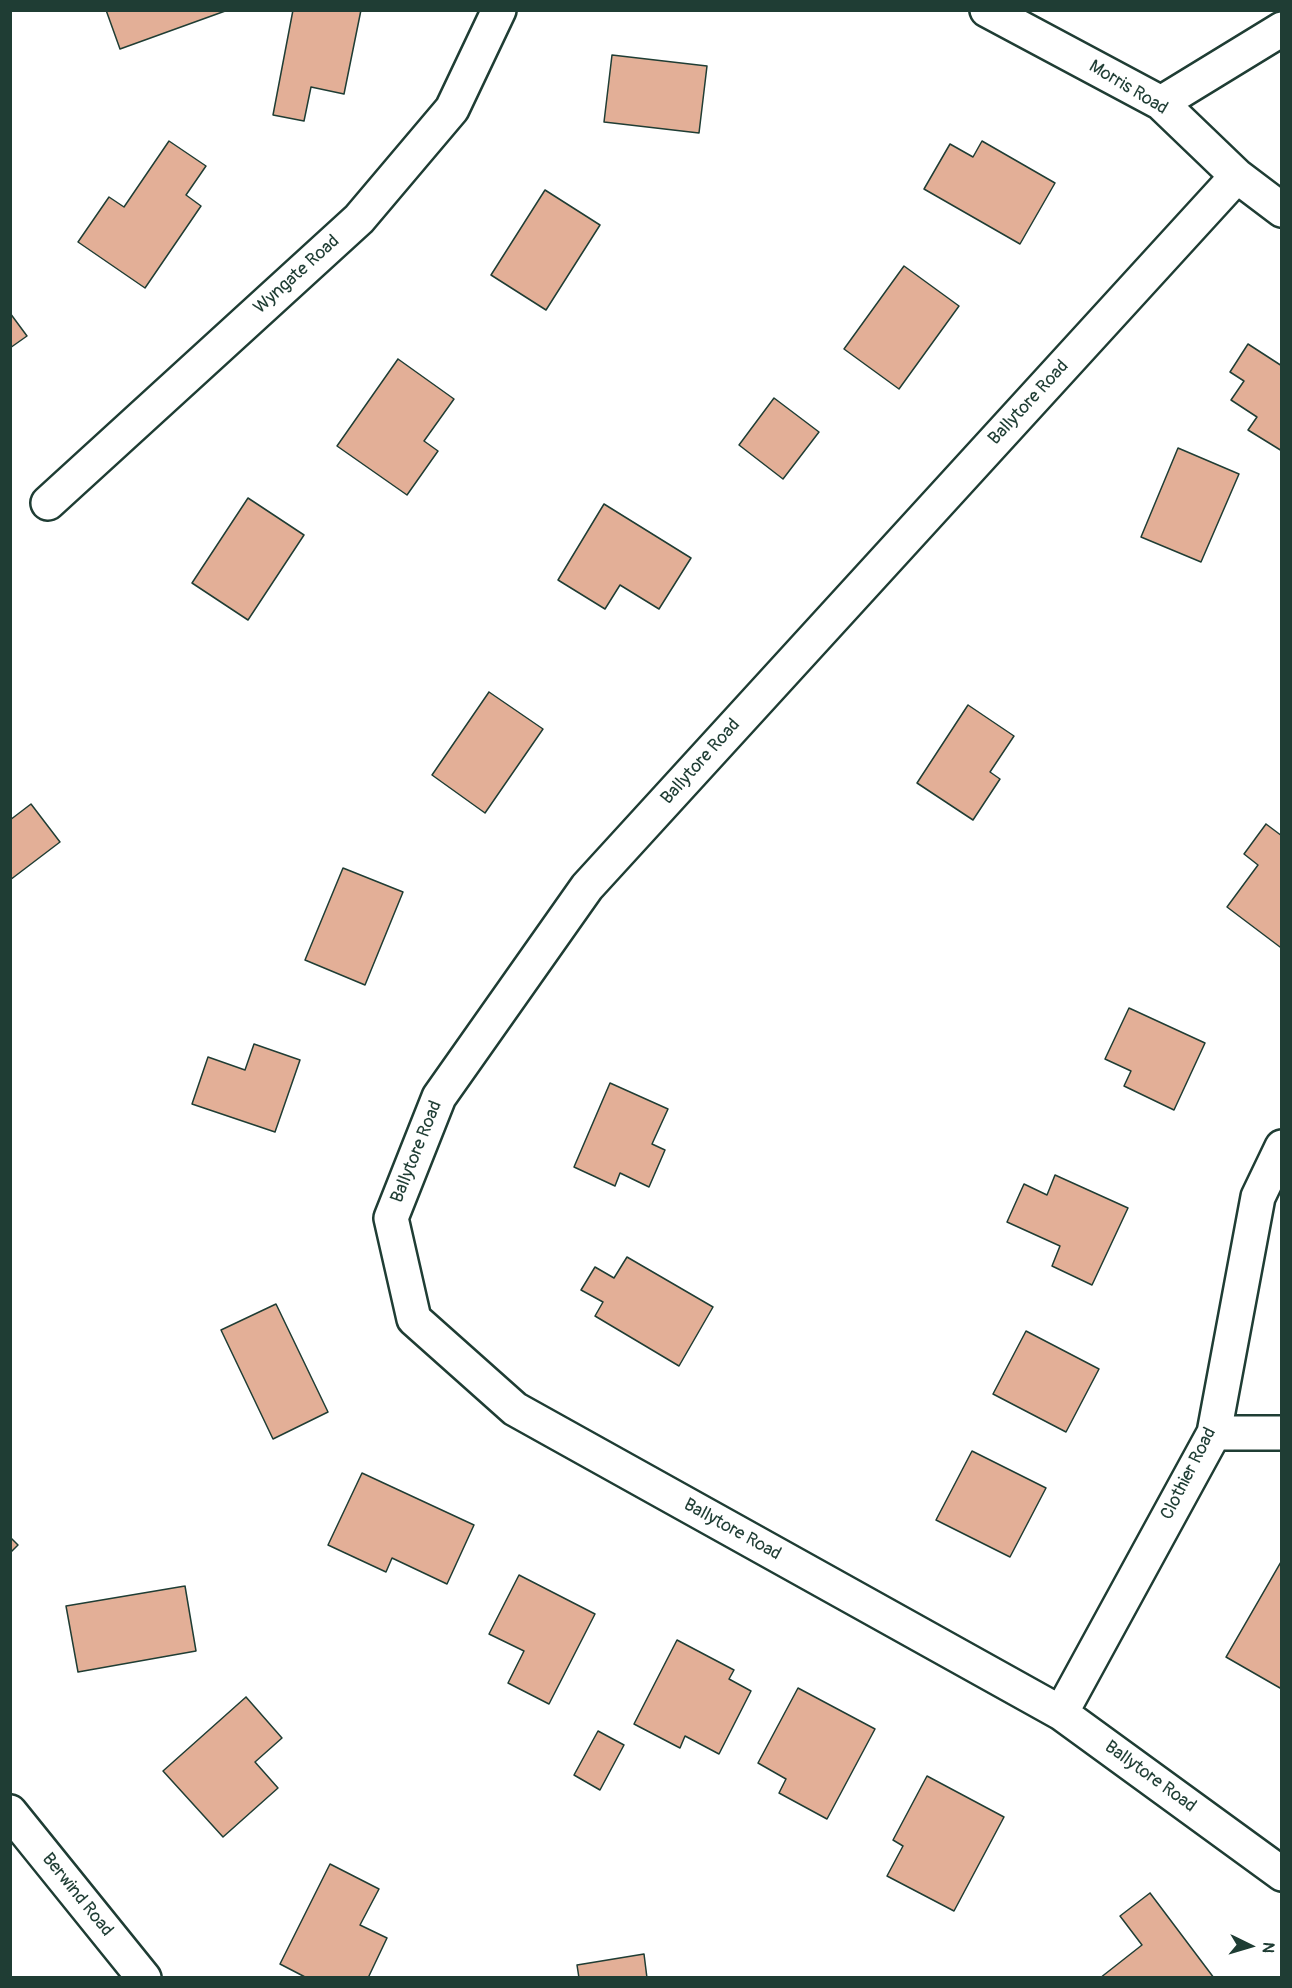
<!DOCTYPE html>
<html>
<head>
<meta charset="utf-8">
<style>
  body { margin:0 }
  #map { position:relative; width:1292px; height:1988px; overflow:hidden; background:#fff; font-family:Pangolin,sans-serif }
  canvas { display:block }
  .frame { position:absolute; inset:0; border:12px solid #1f3d34; pointer-events:none }
  .north { position:absolute; left:1220px; top:1916px; width:60px; height:60px; -webkit-text-stroke:4px #fff; paint-order:stroke; rotate:95deg; font-size:16px; font-weight:700; line-height:24px; text-align:center; color:#1f3d34 }
  .north::after { content:''; display:block; margin:auto; width:21px; height:27px; background:#1f3d34; clip-path:polygon(50% 0,100% 100%,50% 72%,0 100%) }
</style>
</head>
<body>
<div id="map">
<canvas width="1292" height="1988"></canvas>
<div class="frame"></div>
<div class="north">N</div>
</div>
<script>
const context = document.querySelector('canvas').getContext('2d');
context.lineJoin = 'round';
function paint(path, color) { context.fillStyle = color; context.fill(path, 'evenodd'); }
const poly = rows => new Path2D(rows.map(r => 'M' + r).join(''));
function strokePath(path, color, width, dash) { context.strokeStyle = color; context.lineWidth = width; context.lineCap = dash ? 'butt' : 'round'; context.setLineDash(dash || []); context.stroke(path); }
function label(font, color, halo, rows, align = 'center') {
  context.font = font + ' Pangolin,sans-serif'; context.lineWidth = 5; context.setLineDash([]); context.textBaseline = 'middle'; context.strokeStyle = halo; context.fillStyle = color; for (const [text, x, y, turn = 0] of rows) {
    context.save(); context.translate(x, y); context.rotate((+turn || 0) * Math.PI / 180); context.textAlign = isNaN(turn) ? turn : align; if (halo) context.strokeText(text, 0, 0); context.fillText(text, 0, 0); context.restore();
  }
}
const building = poly([
  [106,10,228,10,120,49,106,10],
  [293,10,361,10,344,94,311,87,304,121,273,115,293,10],
  [612,55,707,66,699,133,604,122,612,55],
  [169,141,206,166,186,195,201,206,145,288,78,242,109,197,124,207,169,141],
  [982,141,1055,183,1020,244,924,189,950,144,973,157,982,141],
  [545,190,600,225,546,310,491,275,545,190],
  [904,266,959,306,899,389,844,349,904,266],
  [10,313,27,336,10,348,10,313],
  [1248,344,1282,366,1282,451,1248,430,1257,417,1231,400,1244,381,1230,372,1248,344],
  [398,359,454,399,424,441,438,451,407,495,337,446,398,359],
  [774,398,819,432,783,479,739,445,774,398],
  [1178,448,1239,474,1201,562,1141,537,1178,448],
  [248,498,304,535,248,620,192,583,248,498],
  [604,504,691,558,659,609,620,585,605,609,558,580,604,504],
  [489,692,543,729,485,813,432,775,489,692],
  [968,705,1014,736,990,772,1000,779,973,820,917,783,968,705],
  [31,804,60,842,10,880,10,820,31,804],
  [1266,824,1282,836,1282,945,1280,947,1227,907,1258,865,1244,854,1266,824],
  [343,868,403,892,365,985,305,960,343,868],
  [1129,1008,1205,1043,1174,1110,1124,1086,1131,1071,1105,1059,1129,1008],
  [254,1044,300,1060,275,1132,192,1104,208,1057,245,1070,254,1044],
  [610,1083,668,1109,652,1144,665,1150,649,1187,620,1173,615,1186,574,1167,610,1083],
  [1055,1175,1128,1208,1092,1285,1052,1266,1060,1246,1007,1222,1024,1184,1047,1195,1055,1175],
  [627,1257,713,1307,679,1366,595,1316,603,1302,581,1290,595,1267,614,1278,627,1257],
  [276,1304,328,1412,273,1439,221,1330,276,1304],
  [1026,1331,1099,1369,1066,1432,993,1394,1026,1331],
  [972,1451,1046,1488,1010,1557,936,1520,972,1451],
  [362,1473,474,1525,447,1584,392,1558,386,1572,328,1545,362,1473],
  [10,1537,18,1545,10,1553,10,1537],
  [1282,1560,1282,1685,1280,1688,1226,1657,1282,1560],
  [519,1575,595,1614,549,1704,508,1683,524,1651,489,1634,519,1575],
  [185,1586,196,1651,78,1672,66,1606,185,1586],
  [677,1640,734,1670,729,1679,751,1691,719,1754,685,1736,680,1748,634,1724,677,1640],
  [798,1688,875,1729,827,1819,779,1793,786,1779,758,1763,798,1688],
  [246,1697,282,1738,255,1762,278,1788,223,1837,163,1771,246,1697],
  [598,1731,624,1745,600,1790,574,1775,598,1731],
  [927,1776,1004,1817,954,1911,887,1876,903,1846,893,1840,927,1776],
  [330,1864,379,1889,360,1925,387,1938,368,1978,307,1978,280,1964,330,1864],
  [1150,1893,1214,1978,1100,1978,1142,1945,1120,1916,1150,1893],
  [644,1954,647,1978,579,1978,577,1965,644,1954]
]);
paint(building, '#e3af97');
strokePath(building, '#1f3d34', 1.5);
const minor = poly([
  [987,10,1161,103,1237,176,1282,210],
  [1161,103,1282,29],
  [1237,176,587,887,439,1097,391,1218,414,1319,515,1409,1061,1713,1282,1874],
  [48,503,359,219,452,109,499,10],
  [1214,1433,1282,1433],
  [1061,1713,1214,1433,1258,1197,1282,1147],
  [10,1812,144,1978]
]);
strokePath(minor, '#1f3d34', 38);
strokePath(minor, '#fff', 33);
label('18px', '#1f3d34', '#fff', [
  ["Morris Road",1128,88,31],
  ["Wyngate Road",297,275,-42],
  ["Ballytore Road",1029,403,-47],
  ["Ballytore Road",701,762,-48],
  ["Ballytore Road",417,1152,-68],
  ["Clothier Road",1189,1474,-63],
  ["Ballytore Road",732,1530,29],
  ["Ballytore Road",1150,1777,36],
  ["Berwind Road",77,1895,51]
]);
</script>
</body>
</html>
